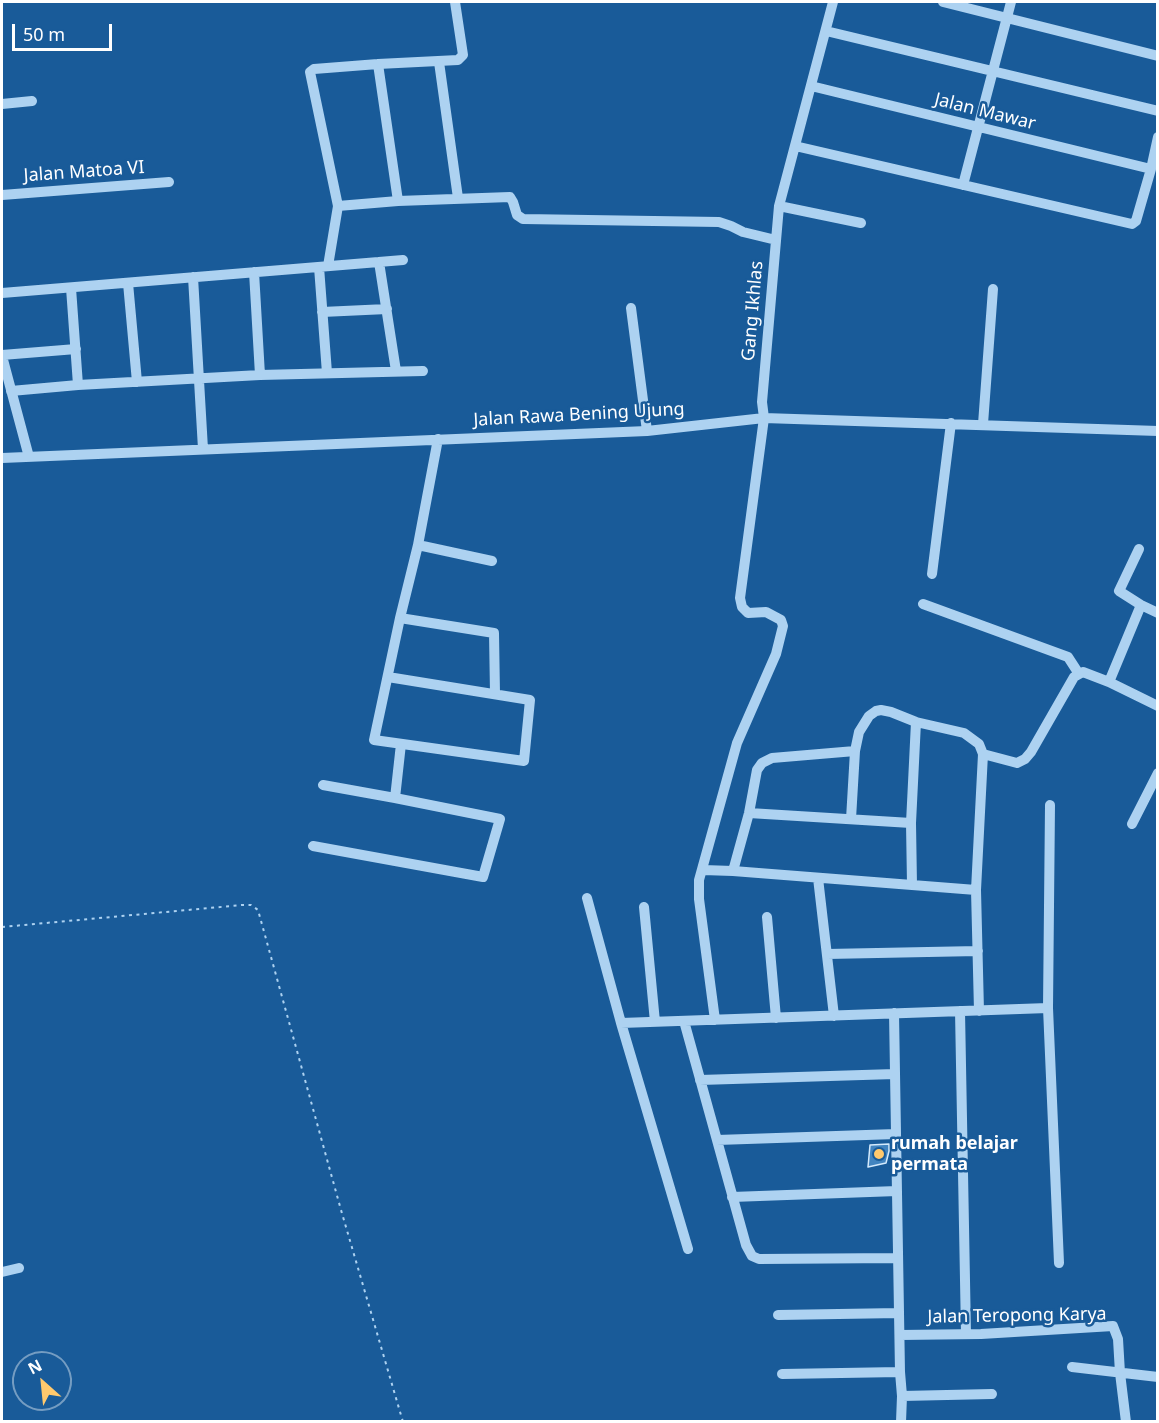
<!DOCTYPE html>
<html>
<head>
<meta charset="utf-8">
<style>
  body { margin:0 }
  #map { position:relative; width:1159px; height:1423px; overflow:hidden; background:#195b99; font-family:"Noto Sans",sans-serif }
  canvas { display:block }
  .frame { position:absolute; inset:0; border:3px solid #fff; pointer-events:none }
  .north { position:absolute; left:12px; top:1351px; width:60px; height:60px; box-sizing:border-box; background:#195b99; border:2px solid #759dc2; border-radius:50%; rotate:333deg; font-size:16px; font-weight:700; line-height:24px; text-align:center; color:#fff }
  .north::after { content:''; display:block; margin:auto; width:21px; height:27px; background:#ffc96d; clip-path:polygon(50% 0,100% 100%,50% 72%,0 100%) }
  .scale { position:absolute; left:12px; top:24px; width:100px; height:27px; box-sizing:border-box; border:3px solid #fff; border-top:0; padding-left:8px; font-size:18px; line-height:21px; white-space:nowrap; color:#fff; -webkit-text-stroke:4px #195b99; paint-order:stroke }
</style>
</head>
<body>
<div id="map">
<canvas width="1159" height="1423"></canvas>
<div class="frame"></div>
<div class="north">N</div>
<div class="scale">50 m</div>
</div>
<script>
const context = document.querySelector('canvas').getContext('2d');
context.lineJoin = 'round';
function paint(path, color) { context.fillStyle = color; context.fill(path, 'evenodd'); }
const poly = rows => new Path2D(rows.map(r => 'M' + r).join(''));
function strokePath(path, color, width, dash) { context.strokeStyle = color; context.lineWidth = width; context.lineCap = dash ? 'butt' : 'round'; context.setLineDash(dash || []); context.stroke(path); }
function label(font, color, halo, rows, align = 'center') {
  context.font = font + ' "Noto Sans",sans-serif'; context.lineWidth = 5; context.setLineDash([]); context.textBaseline = 'middle'; context.strokeStyle = halo; context.fillStyle = color; for (const [text, x, y, turn = 0] of rows) {
    context.save(); context.translate(x, y); context.rotate((+turn || 0) * Math.PI / 180); context.textAlign = isNaN(turn) ? turn : align; if (halo) context.strokeText(text, 0, 0); context.fillText(text, 0, 0); context.restore();
  }
}
const building = poly([
  [889,1144,889,1151,886,1163,868,1167,870,1145,889,1144]
]);
paint(building, '#4184c0');
strokePath(building, '#d4eafc', 1.5);
strokePath(poly([
  [2,927,242,905,251,905,258,910,341,1210,403,1422]
]), '#add2f1', 2, [3, 4.5]);
strokePath(poly([
  [943,2,1158,56],
  [826,31,1158,111],
  [439,62,458,198],
  [378,64,398,201],
  [811,86,1151,169],
  [2,104,32,101],
  [795,146,1132,224,1136,221,1151,169,1158,137],
  [963,185,1011,2],
  [2,195,169,182],
  [338,206,398,201,510,197,513,202,517,215,523,219,719,222,731,226,743,232,776,240],
  [779,206,861,223],
  [379,262,396,371],
  [328,266,338,206,310,72,314,69,378,64,458,60,463,55,455,2],
  [319,267,327,373],
  [254,272,260,375],
  [193,277,203,449],
  [128,283,137,382],
  [71,288,78,385],
  [2,293,403,260],
  [631,308,647,431],
  [322,312,387,309],
  [2,355,76,349],
  [2,356,29,457],
  [11,391,78,385,260,375,423,371],
  [983,424,993,289],
  [2,458,647,431,764,418,1158,431],
  [418,545,492,561],
  [1139,549,1119,591,1141,605,1158,613],
  [932,574,951,423],
  [923,604,1068,657,1079,674],
  [400,618,494,633,495,694],
  [388,677,530,700,524,761,374,740,400,618,418,545,438,439],
  [1109,682,1141,605],
  [323,785,395,798,401,744],
  [1050,805,1048,1008,1059,1263],
  [749,813,911,823],
  [851,819,855,751,859,732,869,716,876,711,881,710,891,712,916,722,964,733,979,744,983,754],
  [1132,824,1158,773],
  [313,846,483,877,500,819,395,798],
  [703,870,733,871,976,890],
  [733,871,749,813,757,770,762,763,772,758,855,751],
  [818,878,834,1016],
  [912,885,911,823,916,722],
  [587,898,621,1023,688,1249],
  [644,907,655,1022],
  [767,917,776,1018],
  [827,954,978,951],
  [960,1011,966,1334],
  [979,1011,976,890,983,754,1017,763,1025,759,1031,752,1074,677,1083,672,1109,682,1158,706],
  [894,1013,900,1372,902,1396,901,1422],
  [715,1020,699,899,699,880,737,743,776,654,783,626,781,620,766,612,748,613,742,607,740,598,764,418,762,402,779,206,833,2],
  [684,1021,746,1245,752,1256,759,1259,898,1258],
  [621,1023,1048,1008],
  [700,1080,895,1074],
  [717,1140,896,1134],
  [732,1197,897,1191],
  [2,1272,19,1268],
  [778,1315,899,1313],
  [900,1335,981,1334,1113,1326,1118,1339,1120,1373,1126,1422],
  [1072,1367,1158,1377],
  [782,1374,900,1372],
  [902,1396,992,1394]
]), '#add2f1', 10);
for (const [x, y, r, color] of [
  [879,1154,6,"#ffc96d"]
]) { const dot = new Path2D(); dot.arc(x, y, r, 0, 2 * Math.PI); context.fillStyle = color; context.fill(dot); strokePath(dot, '#195b99', 2); }
label('18px', '#fff', '#195b99', [
  ["Jalan Mawar",985,112,14],
  ["Jalan Matoa VI",84,172,-4],
  ["Gang Ikhlas",753,311,-85],
  ["Jalan Rawa Bening Ujung",579,415,-3],
  ["Jalan Teropong Karya",1017,1316,-1]
]);
label('bold 18px', '#fff', '#195b99', [
  ["rumah belajar",891,1144],
  ["permata",891,1165]
], 'left');
</script>
</body>
</html>
